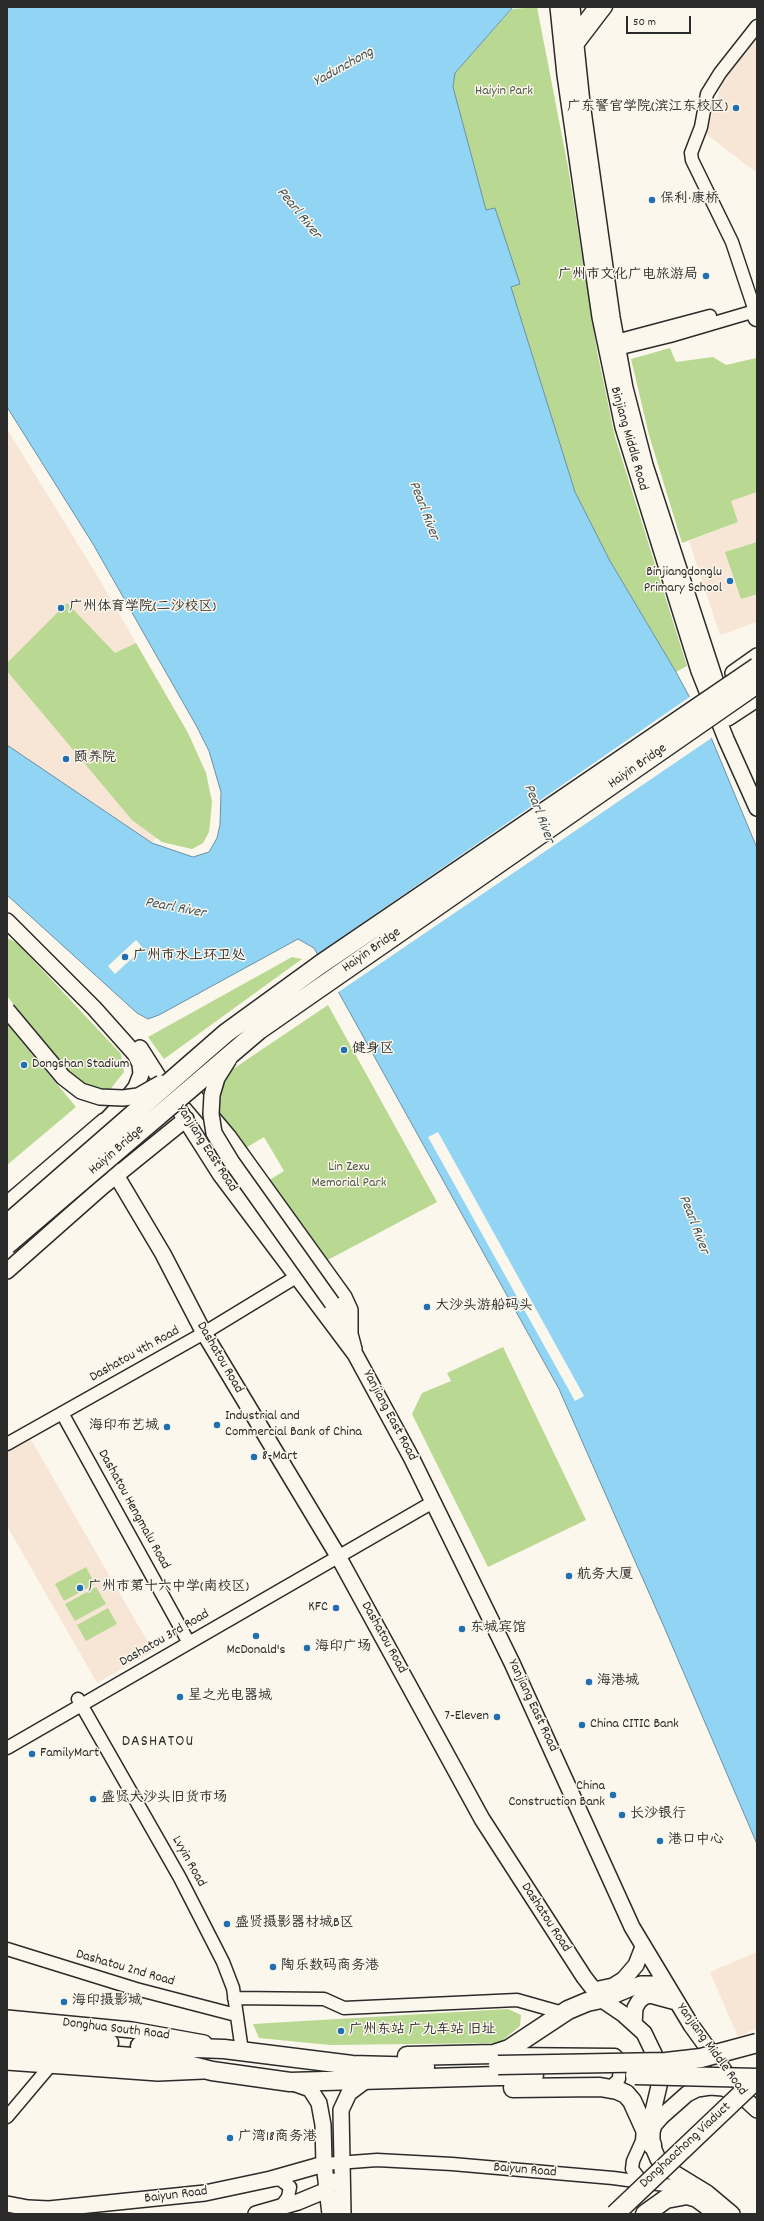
<!DOCTYPE html>
<html>
<head>
<meta charset="utf-8">
<style>
  body { margin:0 }
  #map { position:relative; width:764px; height:2221px; overflow:hidden; background:#fbf7ec; font-family:Dekko,sans-serif }
  canvas { display:block }
  .frame { position:absolute; inset:0; border:8px solid #2b2b2b; pointer-events:none }
  .scale { position:absolute; left:626px; top:16px; width:65px; height:18px; box-sizing:border-box; border:2px solid #2b2b2b; border-top:0; padding-left:5px; font-size:12px; line-height:14px; white-space:nowrap; color:#2b2b2b; -webkit-text-stroke:3px #fbf7ec; paint-order:stroke }
</style>
</head>
<body>
<div id="map">
<canvas width="764" height="2221"></canvas>
<div class="frame"></div>
<div class="scale">50 m</div>
</div>
<script>
const context = document.querySelector('canvas').getContext('2d');
context.lineJoin = 'round';
function paint(path, color) { context.fillStyle = color; context.fill(path, 'evenodd'); }
const poly = rows => new Path2D(rows.map(r => 'M' + r).join(''));
function strokePath(path, color, width, dash) { context.strokeStyle = color; context.lineWidth = width; context.lineCap = dash ? 'butt' : 'round'; context.setLineDash(dash || []); context.stroke(path); }
function label(font, color, halo, rows, align = 'center') {
  context.font = font + ' Dekko,"LXGW WenKai TC",sans-serif'; context.lineWidth = 3; context.setLineDash([]); context.textBaseline = 'middle'; context.strokeStyle = halo; context.fillStyle = color; for (const [text, x, y, turn = 0] of rows) {
    context.save(); context.translate(x, y); context.rotate((+turn || 0) * Math.PI / 180); context.textAlign = isNaN(turn) ? turn : align; if (halo) context.strokeText(text, 0, 0); context.fillText(text, 0, 0); context.restore();
  }
}
paint(poly([
  [757,37,757,173,706,134,722,83],
  [7,429,95,572,188,733,206,773,212,802,209,832,203,843,192,849,162,842,156,838,152,843,7,746],
  [757,492,757,622,720,635,689,541,738,522,730,501],
  [30,1438,153,1651,97,1683,7,1526,7,1451],
  [757,1952,757,2028,738,2037,710,1972]
]), '#f7e6d5');
paint(poly([
  [537,7,568,167,597,351,615,437,687,666,676,672,610,561,575,492,511,287,519,284,495,208,486,210,453,87,455,73,512,9],
  [670,348,676,362,713,357,726,365,756,358,757,363,757,492,731,501,738,522,682,543,649,435,631,359],
  [757,542,757,594,741,599,725,552],
  [67,603,115,653,136,643,188,733,206,773,212,802,209,832,203,843,192,849,162,842,132,820,7,671,7,663],
  [7,938,17,943,121,1054,124,1072,108,1092,91,1089,75,1081,7,996],
  [292,957,302,959,164,1059,148,1037],
  [328,1005,437,1202,324,1262,266,1182,284,1171,264,1137,244,1149,216,1114,216,1098,223,1079,233,1069],
  [7,1024,76,1107,7,1165],
  [503,1347,586,1520,488,1567,412,1414,422,1393,451,1381,447,1373],
  [86,1567,95,1584,64,1601,55,1584],
  [96,1587,106,1604,75,1621,65,1604],
  [108,1608,117,1624,86,1641,77,1625],
  [508,2009,521,2015,520,2026,499,2043,330,2045,259,2038,253,2024]
]), '#b9d891');
const water = poly([
  [7,7,513,7,455,73,453,87,486,210,495,208,520,284,511,287,575,492,610,561,676,672,710,735,757,848,757,1844,665,1629,559,1389,314,948,298,939,159,1015,148,1019,137,1013,7,895,7,745,152,843,193,857,209,852,217,838,220,825,221,792,209,751,197,727,93,544,7,407,7,7]
]);
paint(water, '#92d4f4');
strokePath(water, '#6990a4', 1);
paint(poly([
  [691,696,713,737,337,993,316,955],
  [136,940,143,948,115,974,108,966],
  [438,1132,584,1396,575,1401,428,1137]
]), '#fbf7ec');
const minor = poly([
  [573,36,595,7],
  [571,49,577,45,606,7],
  [608,345,616,341,710,316],
  [611,348,617,349,670,336,755,311,732,242,692,160,691,153,701,127,707,94,720,73,757,26],
  [62,1413,189,1643],
  [7,1444,204,1333,296,1277],
  [78,1699,180,1878,223,1962,233,1988,242,2051],
  [7,1748,433,1502],
  [7,1949,136,1989,236,2015],
  [234,1998,324,1999,344,2008,517,2000,563,2013],
  [504,2054,615,2055,620,2060,619,2079,612,2086,605,2087],
  [7,2117,50,2066],
  [324,2164,377,2160,452,2164,613,2178,695,2189],
  [272,2179,281,2180,290,2187,288,2197,281,2207],
  [642,2182,632,2169,633,2161,642,2141,643,2127]
]);
const major = poly([
  [558,7,565,75,600,317,623,427,699,671,726,739,757,808],
  [572,7,582,103,612,317,625,388,645,465,722,701],
  [733,673,757,656],
  [728,718,757,699],
  [7,921,94,1008,135,1054,140,1064,141,1074,136,1087,129,1096,101,1126,99,1140,103,1153,163,1254,204,1333,338,1556,482,1819,584,1977,601,1999,623,2014,644,2033,657,2060,660,2071,659,2086,650,2124,651,2141],
  [140,1048,220,1174,355,1354,412,1459,512,1663,632,1927,691,2025,743,2097,757,2110],
  [179,1084,196,1098,228,1136,344,1297,350,1310,350,1334,354,1349],
  [7,1204,104,1121],
  [7,1271,102,1187,186,1119],
  [332,1303,348,1336],
  [594,1990,613,1986,624,1979,636,1965,643,1947],
  [610,1997,641,1984,651,1984,668,1987],
  [7,2018,132,2030,204,2043],
  [634,2024,635,2008,639,2001,644,1997,650,1995,676,2002],
  [7,2062,158,2073,203,2071],
  [293,2083,310,2089,319,2103,323,2125,324,2164,330,2214],
  [7,2204,28,2208,49,2209,205,2193,271,2179,324,2164],
  [256,2214,298,2202,327,2190,332,2181],
  [343,2214,341,2110,349,2093,365,2081],
  [732,2214,707,2193,666,2168,658,2159,652,2145,652,2132,654,2125,661,2117,687,2094,697,2089,710,2087,723,2088,742,2096]
]);
const highway = poly([
  [755,311,757,317],
  [7,2032,109,2043],
  [140,2046,224,2049,352,2065,425,2067],
  [7,2047,169,2060,212,2071,290,2082,534,2075],
  [407,2056,494,2054,509,2049,568,2010,587,2002,601,1999],
  [513,2088,600,2087,617,2090,626,2094,632,2101,652,2145],
  [645,2214,666,2199,687,2195,697,2198,719,2214]
]);
strokePath(minor, '#2b2b2b', 15);
strokePath(major, '#2b2b2b', 18);
strokePath(highway, '#2b2b2b', 21);
strokePath(minor, '#fbf7ec', 12);
strokePath(major, '#fbf7ec', 15);
strokePath(highway, '#fbf7ec', 18);
const majorBridge = poly([
  [7,1010,63,1077,81,1091,100,1097,123,1098,138,1096,161,1083],
  [229,1059,217,1078,212,1095,211,1114,214,1133,231,1161,332,1303]
]);
const highwayBridge = poly([
  [7,1224,226,1033,321,964,757,667],
  [7,1245,259,1030,757,684],
  [498,2065,666,2062,701,2058,757,2043],
  [635,2075,757,2078],
  [615,2214,757,2079]
]);
strokePath(majorBridge, '#2b2b2b', 18, []);
strokePath(highwayBridge, '#2b2b2b', 21, []);
strokePath(majorBridge, '#fbf7ec', 15);
strokePath(highwayBridge, '#fbf7ec', 18);
for (const [x, y, r, color] of [
  [736,108,4,"#1f6fb2"],
  [652,200,4,"#1f6fb2"],
  [706,276,4,"#1f6fb2"],
  [730,581,4,"#1f6fb2"],
  [61,608,4,"#1f6fb2"],
  [66,759,4,"#1f6fb2"],
  [125,957,4,"#1f6fb2"],
  [344,1050,4,"#1f6fb2"],
  [24,1065,4,"#1f6fb2"],
  [427,1307,4,"#1f6fb2"],
  [217,1425,4,"#1f6fb2"],
  [167,1427,4,"#1f6fb2"],
  [254,1457,4,"#1f6fb2"],
  [569,1576,4,"#1f6fb2"],
  [80,1588,4,"#1f6fb2"],
  [336,1608,4,"#1f6fb2"],
  [462,1629,4,"#1f6fb2"],
  [256,1636,4,"#1f6fb2"],
  [307,1648,4,"#1f6fb2"],
  [589,1682,4,"#1f6fb2"],
  [180,1697,4,"#1f6fb2"],
  [497,1717,4,"#1f6fb2"],
  [582,1725,4,"#1f6fb2"],
  [32,1754,4,"#1f6fb2"],
  [613,1795,4,"#1f6fb2"],
  [93,1799,4,"#1f6fb2"],
  [622,1815,4,"#1f6fb2"],
  [660,1841,4,"#1f6fb2"],
  [227,1924,4,"#1f6fb2"],
  [273,1967,4,"#1f6fb2"],
  [64,2002,4,"#1f6fb2"],
  [341,2031,4,"#1f6fb2"],
  [230,2138,4,"#1f6fb2"]
]) { const dot = new Path2D(); dot.arc(x, y, r, 0, 2 * Math.PI); context.fillStyle = color; context.fill(dot); strokePath(dot, '#fbf7ec', 1.5); }
label('14px', '#4e5644', '#fbf7ec', [
  ["Haiyin Park",504,92],
  ["Lin Zexu",349,1168],
  ["Memorial Park",349,1184]
]);
label('14px', '#2b2b2b', '#fbf7ec', [
  ["广东警官学院(滨江东校区)",728,108,"right"],
  ["保利·康桥",660,200],
  ["广州市文化广电旅游局",698,276,"right"],
  ["Binjiangdonglu",722,573,"right"],
  ["Primary School",722,589,"right"],
  ["广州体育学院(二沙校区)",69,608],
  ["颐养院",74,759],
  ["广州市水上环卫处",133,957],
  ["健身区",352,1050],
  ["Dongshan Stadium",32,1065],
  ["大沙头游船码头",435,1307],
  ["Industrial and",225,1417],
  ["Commercial Bank of China",225,1433],
  ["海印布艺城",159,1427,"right"],
  ["8-Mart",262,1457],
  ["航务大厦",577,1576],
  ["广州市第十六中学(南校区)",88,1588],
  ["KFC",328,1608,"right"],
  ["东城宾馆",470,1629],
  ["海印广场",315,1648],
  ["McDonald's",256,1651,"center"],
  ["海港城",597,1682],
  ["星之光电器城",188,1697],
  ["7-Eleven",489,1717,"right"],
  ["China CITIC Bank",590,1725],
  ["FamilyMart",40,1754],
  ["China",605,1787,"right"],
  ["Construction Bank",605,1803,"right"],
  ["盛贤大沙头旧货市场",101,1799],
  ["长沙银行",630,1815],
  ["港口中心",668,1841],
  ["盛贤摄影器材城B区",235,1924],
  ["陶乐数码商务港",281,1967],
  ["海印摄影城",72,2002],
  ["广州东站 广九车站 旧址",349,2031],
  ["广湾18商务港",238,2138]
], 'left');
label('14px', '#2b2b2b', '#fbf7ec', [
  ["Binjiang Middle Road",628,439,74],
  ["Haiyin Bridge",638,767,-35],
  ["Haiyin Bridge",372,951,-35],
  ["Yanjiang East Road",206,1149,57],
  ["Haiyin Bridge",117,1151,-41],
  ["Dashatou 4th Road",135,1355,-29],
  ["Dashatou Road",219,1358,60],
  ["Yanjiang East Road",389,1416,62],
  ["Dashatou Hengmalu Road",133,1510,61],
  ["Dashatou Road",383,1638,61],
  ["Dashatou 3rd Road",165,1639,-30],
  ["Yanjiang East Road",532,1706,65],
  ["Lvyin Road",188,1862,61],
  ["Dashatou Road",545,1918,57],
  ["Dashatou 2nd Road",125,1969,16],
  ["Donghua South Road",116,2030,7],
  ["Yanjiang Middle Road",711,2050,54],
  ["Donghaochong Viaduct",686,2146,-43],
  ["Baiyun Road",525,2171,5],
  ["Baiyun Road",176,2196,-7]
]);
label('italic 15px', '#45555d', '#fbf7ec', [
  ["Yadunchong",344,68,-29],
  ["Pearl River",298,214,51],
  ["Pearl River",423,511,69],
  ["Pearl River",538,814,69],
  ["Pearl River",175,909,11],
  ["Pearl River",693,1225,69]
]);
context.letterSpacing = '1px';
label('16px', '#2b2b2b', '#fbf7ec', [
  ["DASHATOU",158,1743]
]);
context.letterSpacing = '0px';
</script>
</body>
</html>
